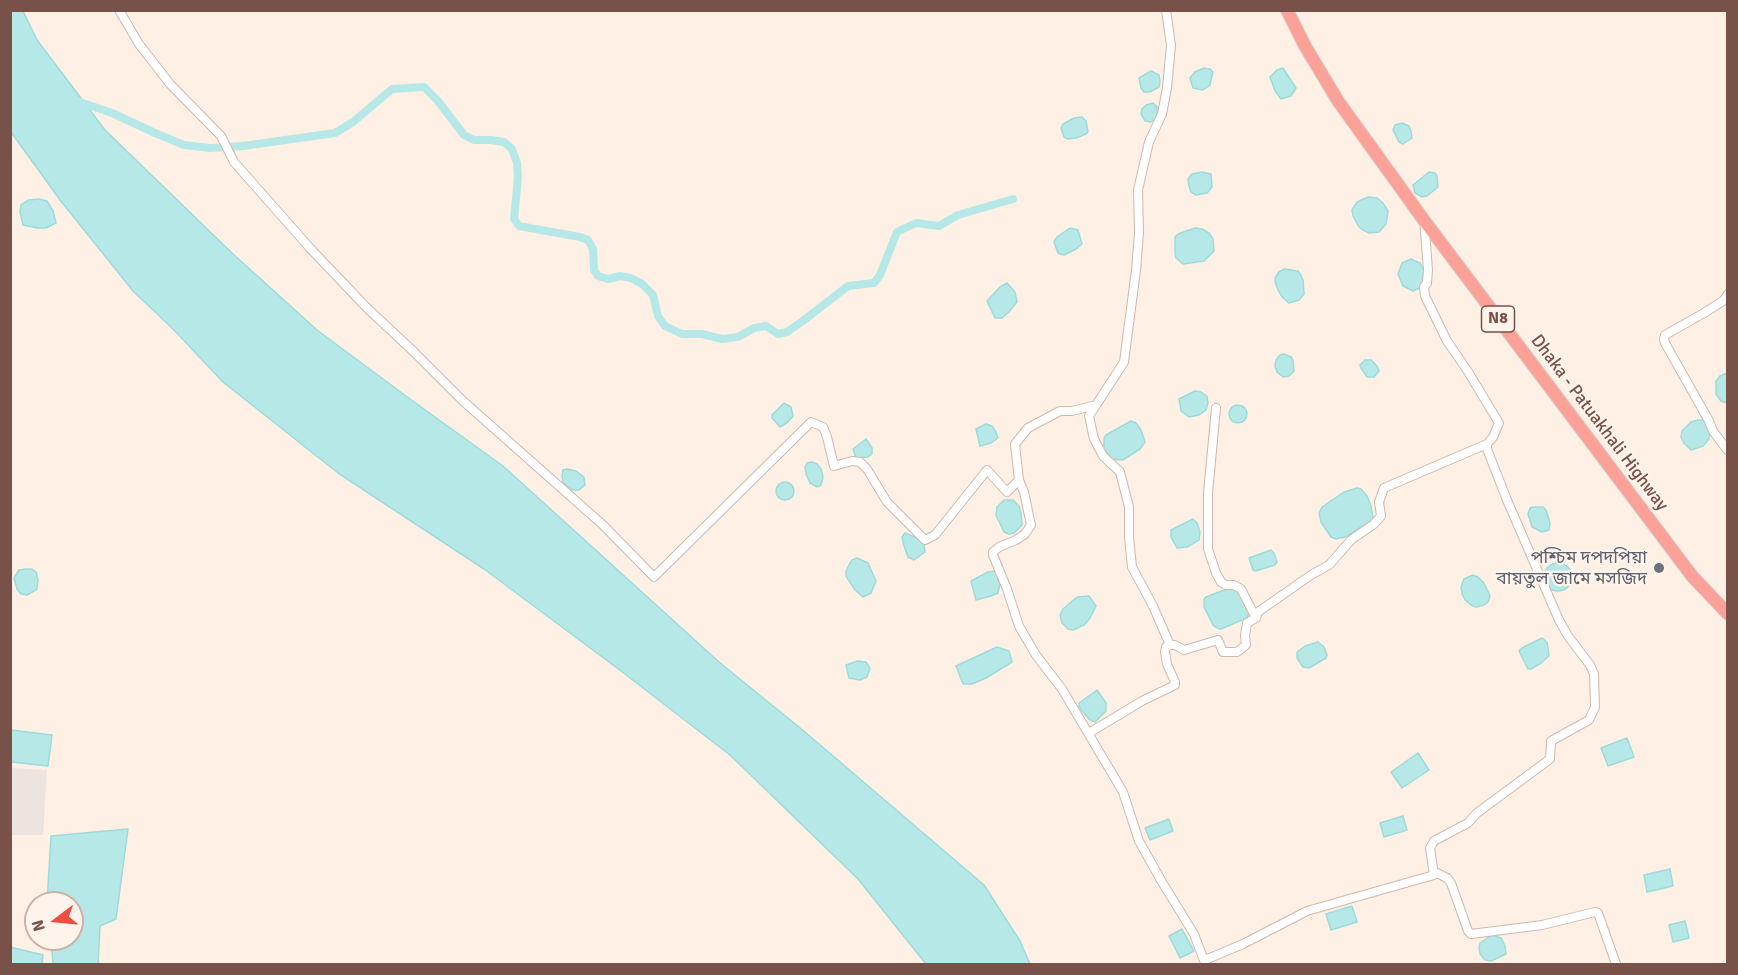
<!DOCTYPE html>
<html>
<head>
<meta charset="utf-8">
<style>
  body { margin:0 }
  #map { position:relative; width:1738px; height:975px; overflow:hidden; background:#fef0e4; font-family:Signika,sans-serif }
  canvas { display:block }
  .frame { position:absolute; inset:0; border:12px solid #785148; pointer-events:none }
  .north { position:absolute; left:24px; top:891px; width:60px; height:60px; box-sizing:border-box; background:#fff4eb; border:2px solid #c9b3aa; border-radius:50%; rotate:254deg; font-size:16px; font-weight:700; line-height:24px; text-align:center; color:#785148 }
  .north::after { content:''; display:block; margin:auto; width:21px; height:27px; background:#ef4d42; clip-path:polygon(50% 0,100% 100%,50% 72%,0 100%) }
</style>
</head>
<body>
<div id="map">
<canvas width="1738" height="975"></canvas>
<div class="frame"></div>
<div class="north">N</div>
</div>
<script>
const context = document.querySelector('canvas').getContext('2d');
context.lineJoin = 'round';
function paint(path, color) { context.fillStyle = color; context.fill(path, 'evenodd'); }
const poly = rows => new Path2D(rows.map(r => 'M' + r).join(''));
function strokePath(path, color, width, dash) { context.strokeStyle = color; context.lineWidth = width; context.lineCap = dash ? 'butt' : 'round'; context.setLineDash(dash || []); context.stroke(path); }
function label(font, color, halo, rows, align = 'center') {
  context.font = font + ' Signika,"Noto Sans Bengali",sans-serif'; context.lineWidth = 4.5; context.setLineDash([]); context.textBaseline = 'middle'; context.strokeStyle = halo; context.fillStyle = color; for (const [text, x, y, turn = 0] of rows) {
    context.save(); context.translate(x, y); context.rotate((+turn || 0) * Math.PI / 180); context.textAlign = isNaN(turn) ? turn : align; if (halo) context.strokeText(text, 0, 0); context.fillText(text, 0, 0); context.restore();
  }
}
paint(poly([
  [11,768,47,770,43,835,11,835]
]), '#ede3df');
const water = poly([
  [10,11,23,11,37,40,105,130,233,254,317,330,410,399,503,466,719,662,805,732,984,885,1020,941,1030,964,926,964,858,879,730,755,621,671,484,569,338,473,223,382,174,330,133,291,60,200,11,132,10,11],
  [1204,68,1210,69,1213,72,1210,85,1203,90,1193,88,1190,78,1195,72,1204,68],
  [1283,68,1296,88,1291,96,1281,99,1275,91,1270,77,1277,70,1283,68],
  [1151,71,1159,75,1160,81,1159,87,1150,92,1144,92,1141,88,1139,78,1151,71],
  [1153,103,1157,107,1157,118,1151,122,1145,121,1141,114,1142,109,1146,105,1153,103],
  [1082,117,1086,121,1088,132,1086,134,1076,138,1068,139,1064,137,1061,128,1063,124,1074,118,1082,117],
  [1402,123,1409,126,1411,131,1412,138,1403,144,1399,142,1393,130,1395,125,1402,123],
  [1202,172,1211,174,1212,187,1207,193,1196,195,1191,192,1189,186,1188,179,1192,174,1202,172],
  [1429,172,1435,173,1437,176,1438,187,1427,196,1422,197,1415,193,1413,185,1429,172],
  [1368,197,1377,198,1383,203,1388,211,1386,224,1379,232,1369,233,1363,230,1359,227,1353,216,1352,210,1357,202,1368,197],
  [39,199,47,201,53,211,56,223,46,228,37,228,23,225,20,212,21,205,29,200,39,199],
  [1070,228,1078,230,1082,244,1076,249,1064,255,1058,253,1054,242,1057,237,1070,228],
  [1195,228,1202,229,1209,233,1213,239,1214,251,1204,261,1183,264,1176,258,1175,253,1175,237,1178,234,1195,228],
  [1411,259,1420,263,1426,274,1422,287,1413,291,1403,286,1398,274,1402,263,1411,259],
  [1284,269,1298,271,1301,275,1303,280,1304,294,1299,300,1289,303,1282,297,1278,290,1275,282,1275,278,1279,272,1284,269],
  [1007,283,1015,292,1017,302,1009,312,1002,318,995,318,987,301,1000,287,1007,283],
  [1284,354,1291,357,1293,360,1294,371,1289,376,1283,377,1277,372,1275,366,1276,360,1280,355,1284,354],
  [1365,360,1371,360,1377,366,1379,371,1374,377,1367,377,1361,368,1360,365,1365,360],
  [1727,373,1728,403,1727,403,1721,401,1716,394,1716,381,1720,376,1727,373],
  [1195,391,1201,392,1207,396,1208,403,1206,410,1199,415,1189,417,1181,411,1179,399,1195,391],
  [784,403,791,407,793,416,788,422,780,427,772,418,772,415,784,403],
  '1229 414a9 9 0 1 1 18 0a9 9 0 1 1-18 0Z',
  [1698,420,1703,420,1708,424,1710,429,1709,439,1703,446,1691,450,1684,443,1681,437,1682,431,1691,422,1698,420],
  [1131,421,1136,423,1141,430,1145,442,1140,449,1123,460,1112,459,1104,449,1104,438,1106,435,1131,421],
  [986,424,992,426,996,432,998,438,991,443,980,446,976,429,986,424],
  [866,439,872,448,872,454,868,457,856,458,853,449,866,439],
  [812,462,817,464,821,469,823,477,821,485,817,487,810,483,806,474,805,467,807,463,812,462],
  [567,469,576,471,584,477,585,485,579,490,573,490,568,487,563,482,562,476,563,470,567,469],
  '776 491a9 9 0 1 1 18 0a9 9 0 1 1-18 0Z',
  [1357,488,1361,489,1367,496,1371,506,1373,518,1371,521,1345,537,1336,539,1331,537,1321,522,1319,513,1322,507,1344,492,1357,488],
  [1004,500,1013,500,1019,506,1021,513,1022,525,1014,533,1009,534,1004,532,996,515,997,507,1004,500],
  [1533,507,1543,507,1546,510,1550,523,1549,530,1542,532,1532,527,1528,514,1530,508,1533,507],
  [1193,519,1197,523,1200,532,1199,540,1187,547,1177,548,1171,537,1171,530,1193,519],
  [905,533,917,538,924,544,925,552,914,560,908,557,904,546,902,537,905,533],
  [1271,550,1274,553,1277,562,1275,565,1255,571,1253,570,1249,558,1271,550],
  [857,558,868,563,876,581,871,593,863,597,855,590,846,576,846,571,849,565,852,560,857,558],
  '1544 577a14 14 0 1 1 28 0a14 14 0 1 1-28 0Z',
  [26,569,32,569,36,572,38,580,37,589,27,595,21,594,17,589,14,578,19,570,26,569],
  [995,571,1000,584,998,593,991,596,976,600,971,581,988,572,995,571],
  [1473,575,1478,577,1484,583,1490,596,1488,602,1484,605,1476,607,1471,605,1465,600,1462,594,1461,587,1464,579,1473,575],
  [1232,587,1236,588,1249,610,1248,616,1242,620,1221,629,1217,628,1213,625,1204,607,1204,599,1206,597,1232,587],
  [1089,596,1096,606,1090,618,1084,625,1073,630,1068,629,1062,623,1060,615,1063,609,1077,597,1089,596],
  [1542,638,1547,642,1549,656,1541,663,1531,669,1528,669,1519,651,1522,648,1542,638],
  [1318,642,1324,647,1327,655,1326,658,1309,668,1303,667,1297,658,1297,652,1305,646,1318,642],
  [997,647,1009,651,1012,662,986,678,972,684,963,684,956,666,997,647],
  [858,661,866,662,870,668,867,677,860,680,849,678,846,665,858,661],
  [1097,690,1106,703,1106,711,1095,722,1090,720,1082,711,1079,706,1079,703,1097,690],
  [11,730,52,735,48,766,11,762,11,730],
  [1627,738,1634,757,1608,766,1601,748,1627,738],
  [1418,753,1429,770,1402,788,1391,772,1418,753],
  [1403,816,1407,830,1384,837,1380,823,1403,816],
  [1169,819,1173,831,1150,840,1145,828,1169,819],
  [128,829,116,919,100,926,98,964,53,964,51,939,72,939,72,903,47,903,51,836,128,829],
  [1670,869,1673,886,1647,892,1644,875,1670,869],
  [1352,906,1357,922,1331,930,1326,914,1352,906],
  [1685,921,1689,938,1673,942,1669,925,1685,921],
  [1182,929,1194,951,1180,958,1169,936,1182,929],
  [1492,935,1501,938,1505,946,1506,954,1491,961,1485,960,1480,954,1479,948,1480,943,1492,935],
  [10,947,43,955,42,964,11,964,10,947]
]);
paint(water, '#b7e8e8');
strokePath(water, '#9ddbdb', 1.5);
strokePath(poly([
  [77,101,112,113,155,133,184,145,210,148,243,146,335,133,353,122,392,89,424,87,438,101,464,135,474,140,491,140,504,142,512,149,517,163,518,177,514,219,519,226,580,237,588,240,593,249,594,270,598,276,608,279,620,276,631,278,642,284,653,295,658,316,665,326,682,334,702,334,722,339,738,337,754,328,766,326,778,334,787,332,804,320,848,286,874,283,880,275,897,232,916,223,939,226,958,215,1013,199]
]), '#b7e8e8', 8);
const minor = poly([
  [119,10,139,44,170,84,221,136,234,162,309,247,366,307,413,351,463,401,603,525,654,577,811,422,823,427,827,437,834,466,852,461,860,462,867,469,887,502,925,540,935,535,987,470,1007,492,1019,480],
  [1166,10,1171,45,1167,88,1162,114,1149,142,1138,190,1139,233,1136,270,1124,362,1089,416,1094,439,1103,456,1120,472,1129,507,1129,537,1132,567,1153,606,1170,645],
  [1728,294,1723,301,1704,313,1665,335,1664,339,1665,343,1709,421,1713,431,1728,451],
  [1096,405,1072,411,1060,411,1028,428,1015,444,1019,480,1024,492,1031,525,1025,534,1016,540,999,547,993,552,993,555,1007,589,1019,626,1036,655,1062,689,1123,792,1139,841,1162,882,1194,934,1205,963],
  [1216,408,1208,493,1208,549,1216,573,1221,582,1226,585,1234,585,1241,589,1256,618],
  [1089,733,1142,701,1175,685,1175,682,1167,664,1165,652,1166,647,1170,645,1175,645,1184,650,1218,640,1223,652,1237,652,1246,645,1245,635,1247,623,1256,618,1258,612,1311,575,1329,565,1351,540,1374,524,1381,516,1379,502,1384,488,1487,444],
  [1435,872,1447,878,1451,883,1468,931,1471,934,1542,925,1595,912,1598,913,1616,964],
  [1205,960,1243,944,1307,911,1434,875,1430,848,1434,841,1468,823,1477,813,1550,759,1551,741,1589,720,1595,707,1594,674,1590,665,1568,636,1559,620,1507,500,1487,449,1487,444,1493,437,1499,423,1467,370,1447,341,1425,296,1424,287,1427,283,1428,270,1424,219]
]);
const highway = poly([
  [1287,10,1305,46,1338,101,1423,219,1692,576,1728,614]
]);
strokePath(minor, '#d2b7ac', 10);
strokePath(highway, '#d9cecc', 14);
strokePath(minor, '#fff', 8);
strokePath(highway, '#fba197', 12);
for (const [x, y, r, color] of [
  [1659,568,6,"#6b7280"]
]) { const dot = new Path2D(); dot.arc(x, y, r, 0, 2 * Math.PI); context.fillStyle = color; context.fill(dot); strokePath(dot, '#fff4eb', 2); }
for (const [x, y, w] of [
  [1498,319,33]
]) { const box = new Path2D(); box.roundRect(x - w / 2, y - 13, w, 26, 4.5); context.fillStyle = '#fff4eb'; context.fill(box); strokePath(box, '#785148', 1.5); }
label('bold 16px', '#785148', null, [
  ["N8",1498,319]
]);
label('18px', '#785148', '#fff4eb', [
  ["Dhaka - Patuakhali Highway",1599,423,53]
]);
label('18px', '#5b616d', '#fff4eb', [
  ["পশ্চিম দপদপিয়া",1647,558],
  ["বায়তুল জামে মসজিদ",1647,579]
], 'right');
</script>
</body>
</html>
